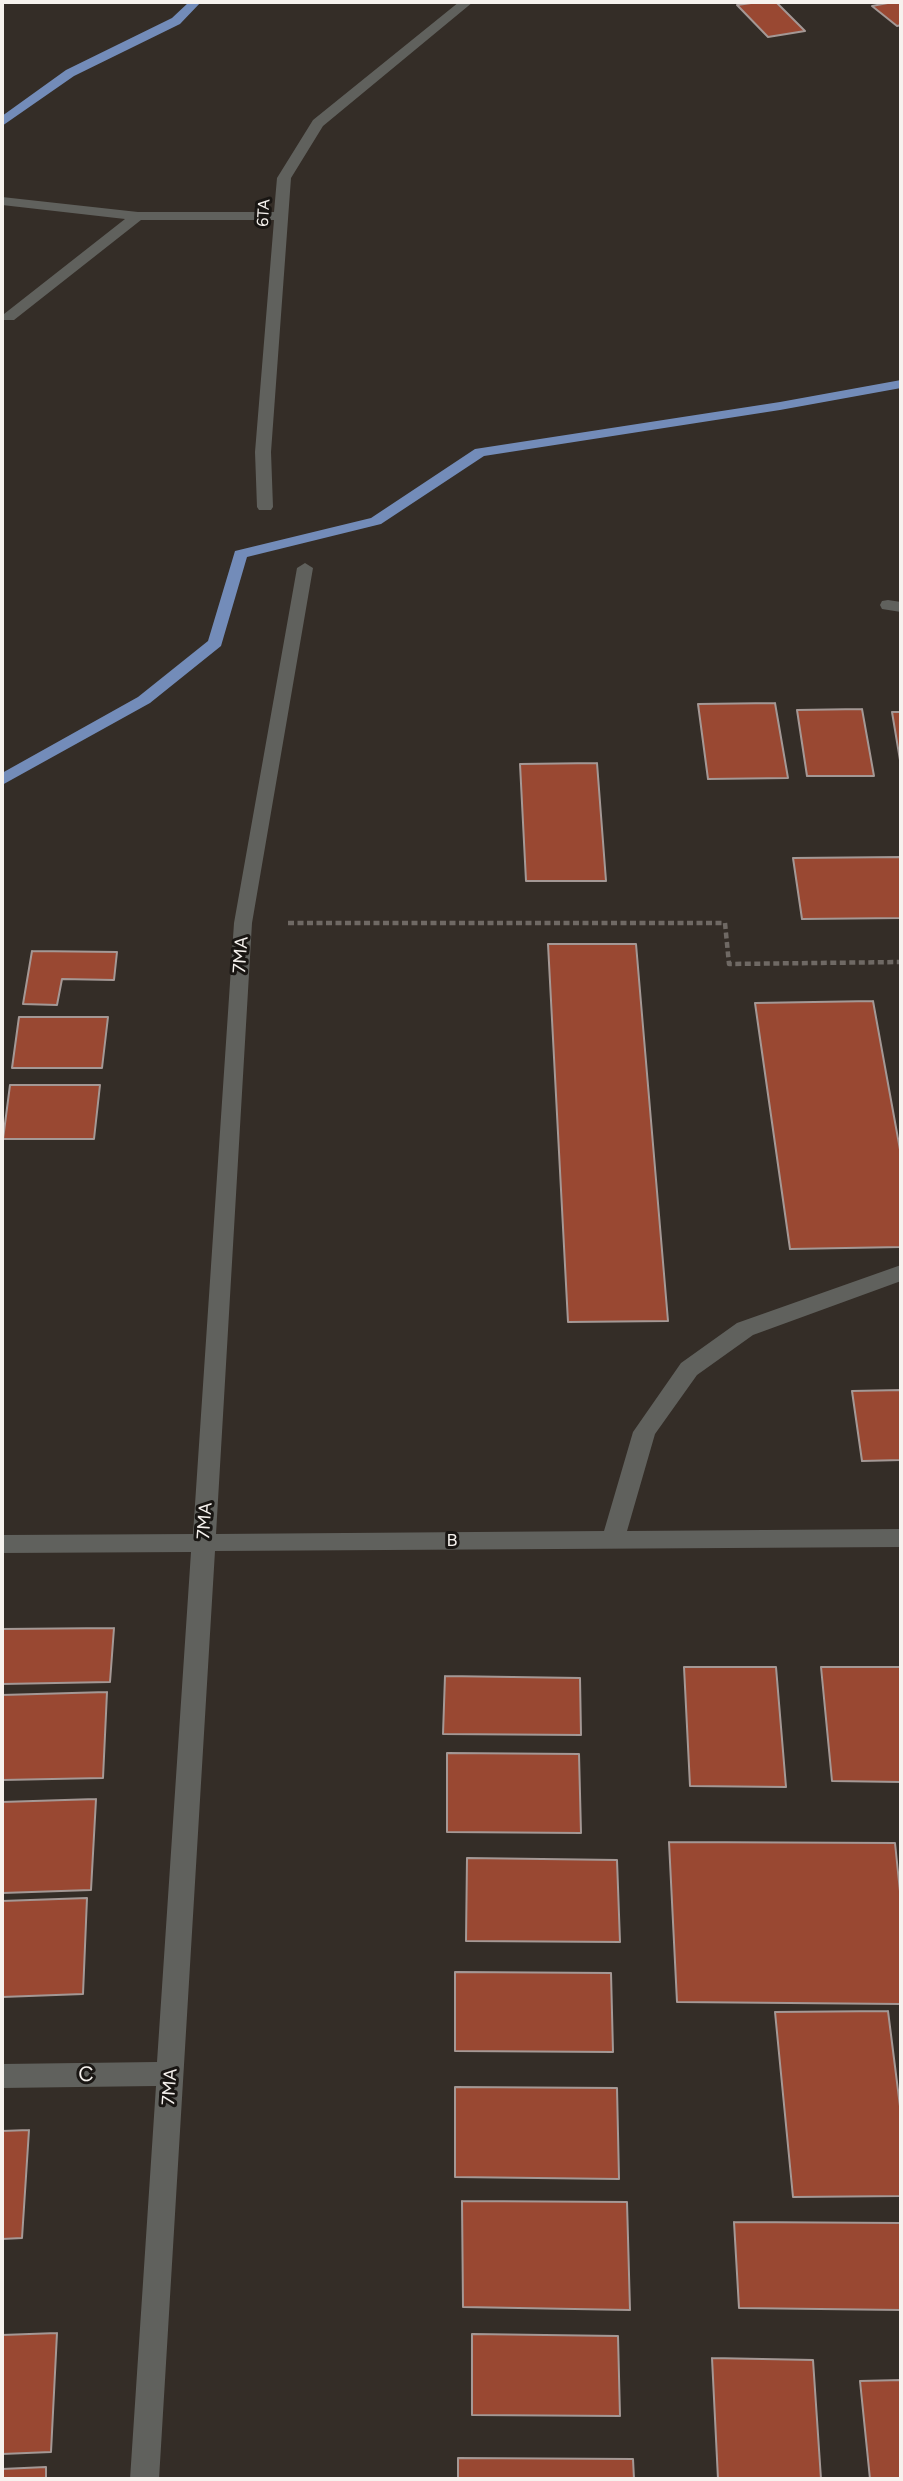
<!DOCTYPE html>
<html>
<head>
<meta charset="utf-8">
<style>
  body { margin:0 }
  #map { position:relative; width:903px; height:2481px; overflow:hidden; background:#342d27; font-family:Figtree,sans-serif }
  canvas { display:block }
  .frame { position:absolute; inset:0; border:4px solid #f6f2ee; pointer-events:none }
</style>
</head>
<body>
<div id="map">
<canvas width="903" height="2481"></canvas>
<div class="frame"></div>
</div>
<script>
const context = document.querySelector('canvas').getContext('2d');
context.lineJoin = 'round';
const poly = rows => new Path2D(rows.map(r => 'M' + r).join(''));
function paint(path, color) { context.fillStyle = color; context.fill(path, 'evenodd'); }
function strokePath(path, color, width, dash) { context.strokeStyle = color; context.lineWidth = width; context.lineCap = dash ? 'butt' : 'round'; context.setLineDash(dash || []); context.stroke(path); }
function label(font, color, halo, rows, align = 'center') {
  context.font = font + ' Figtree,sans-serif'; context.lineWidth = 6; context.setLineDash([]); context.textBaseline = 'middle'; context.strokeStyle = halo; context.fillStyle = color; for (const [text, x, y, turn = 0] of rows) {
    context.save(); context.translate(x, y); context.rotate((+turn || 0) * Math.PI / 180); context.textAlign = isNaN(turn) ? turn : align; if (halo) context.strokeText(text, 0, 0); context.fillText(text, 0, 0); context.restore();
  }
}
paint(poly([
  [189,2,201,2,180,24,74,76,2,126,2,116,66,70,172,18,189,2],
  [901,380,901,388,780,410,484,456,381,524,247,557,221,646,150,703,2,785,2,773,138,697,208,641,235,551,371,518,475,449,780,402,901,380]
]), '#738cb9');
const building = poly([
  [758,2,776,2,805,31,768,37,737,5,758,2],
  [893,2,901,2,901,25,897,26,872,6,893,2],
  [775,703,788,778,708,779,698,704,775,703],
  [862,709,874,776,807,776,797,710,862,709],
  [892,712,901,712,901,766,892,712],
  [597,763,606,881,526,881,520,764,597,763],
  [901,857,901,918,802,919,793,858,901,857],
  [548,944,636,944,668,1321,568,1322,548,944],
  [32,951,117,952,114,980,62,979,57,1005,23,1004,32,951],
  [873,1001,901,1155,901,1247,790,1249,755,1003,873,1001],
  [19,1017,108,1017,102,1068,12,1068,19,1017],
  [10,1085,100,1085,94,1139,3,1139,10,1085],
  [901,1390,901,1460,862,1461,852,1391,901,1390],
  [114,1628,110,1682,2,1684,2,1629,114,1628],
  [684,1667,776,1667,786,1787,690,1786,684,1667],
  [821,1667,901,1667,901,1782,832,1781,821,1667],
  [445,1676,580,1678,581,1735,443,1734,445,1676],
  [107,1692,103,1778,2,1780,2,1695,107,1692],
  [447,1753,579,1754,581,1833,447,1832,447,1753],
  [96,1799,91,1890,2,1893,2,1802,96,1799],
  [669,1842,895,1843,901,1901,901,2004,677,2002,669,1842],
  [467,1858,617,1860,620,1942,466,1941,467,1858],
  [87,1898,83,1994,2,1997,2,1901,87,1898],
  [455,1972,611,1973,613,2052,455,2051,455,1972],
  [888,2011,901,2114,901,2196,793,2197,775,2012,888,2011],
  [455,2087,617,2088,619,2179,455,2177,455,2087],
  [29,2130,22,2238,2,2239,2,2131,29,2130],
  [462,2201,627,2202,630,2310,463,2307,462,2201],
  [734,2222,901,2223,901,2310,739,2308,734,2222],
  [57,2333,51,2452,2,2454,2,2335,57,2333],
  [472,2334,618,2336,620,2416,472,2415,472,2334],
  [712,2358,813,2360,821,2479,718,2479,712,2358],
  [901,2380,901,2479,870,2479,860,2381,901,2380],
  [458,2458,633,2459,634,2479,458,2479,458,2458],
  [46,2467,46,2479,2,2479,2,2469,46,2467]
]);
paint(building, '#994832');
strokePath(building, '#a49895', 2);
strokePath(poly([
  [288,923,725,923,729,964,901,962]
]), '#6f6964', 4.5, [6, 3.5]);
paint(poly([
  [459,2,473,2,323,126,291,178,271,452,273,507,271,510,259,510,257,507,255,452,274,220,141,220,14,320,4,320,4,314,125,219,2,205,2,197,138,212,274,212,277,178,313,120,459,2],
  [305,563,313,568,252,923,216,1534,604,1531,633,1432,681,1363,737,1323,901,1265,901,1281,753,1335,697,1375,655,1434,627,1531,901,1529,901,1547,215,1551,159,2479,130,2479,156,2086,2,2088,2,2064,157,2062,191,1552,2,1553,2,1535,193,1534,234,923,297,568,305,563],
  [888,600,901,602,901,612,882,609,880,605,882,601,888,600]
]), '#60615d');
label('16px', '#f6f2ee', '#191613', [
  ["6TA",264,213,-86]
]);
label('18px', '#f6f2ee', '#191613', [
  ["7MA",241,955,-86],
  ["7MA",205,1521,-86],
  ["B",452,1541],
  ["7MA",170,2087,-86]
]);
label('21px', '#f6f2ee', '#191613', [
  ["C",86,2075,-1]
]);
</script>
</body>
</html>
